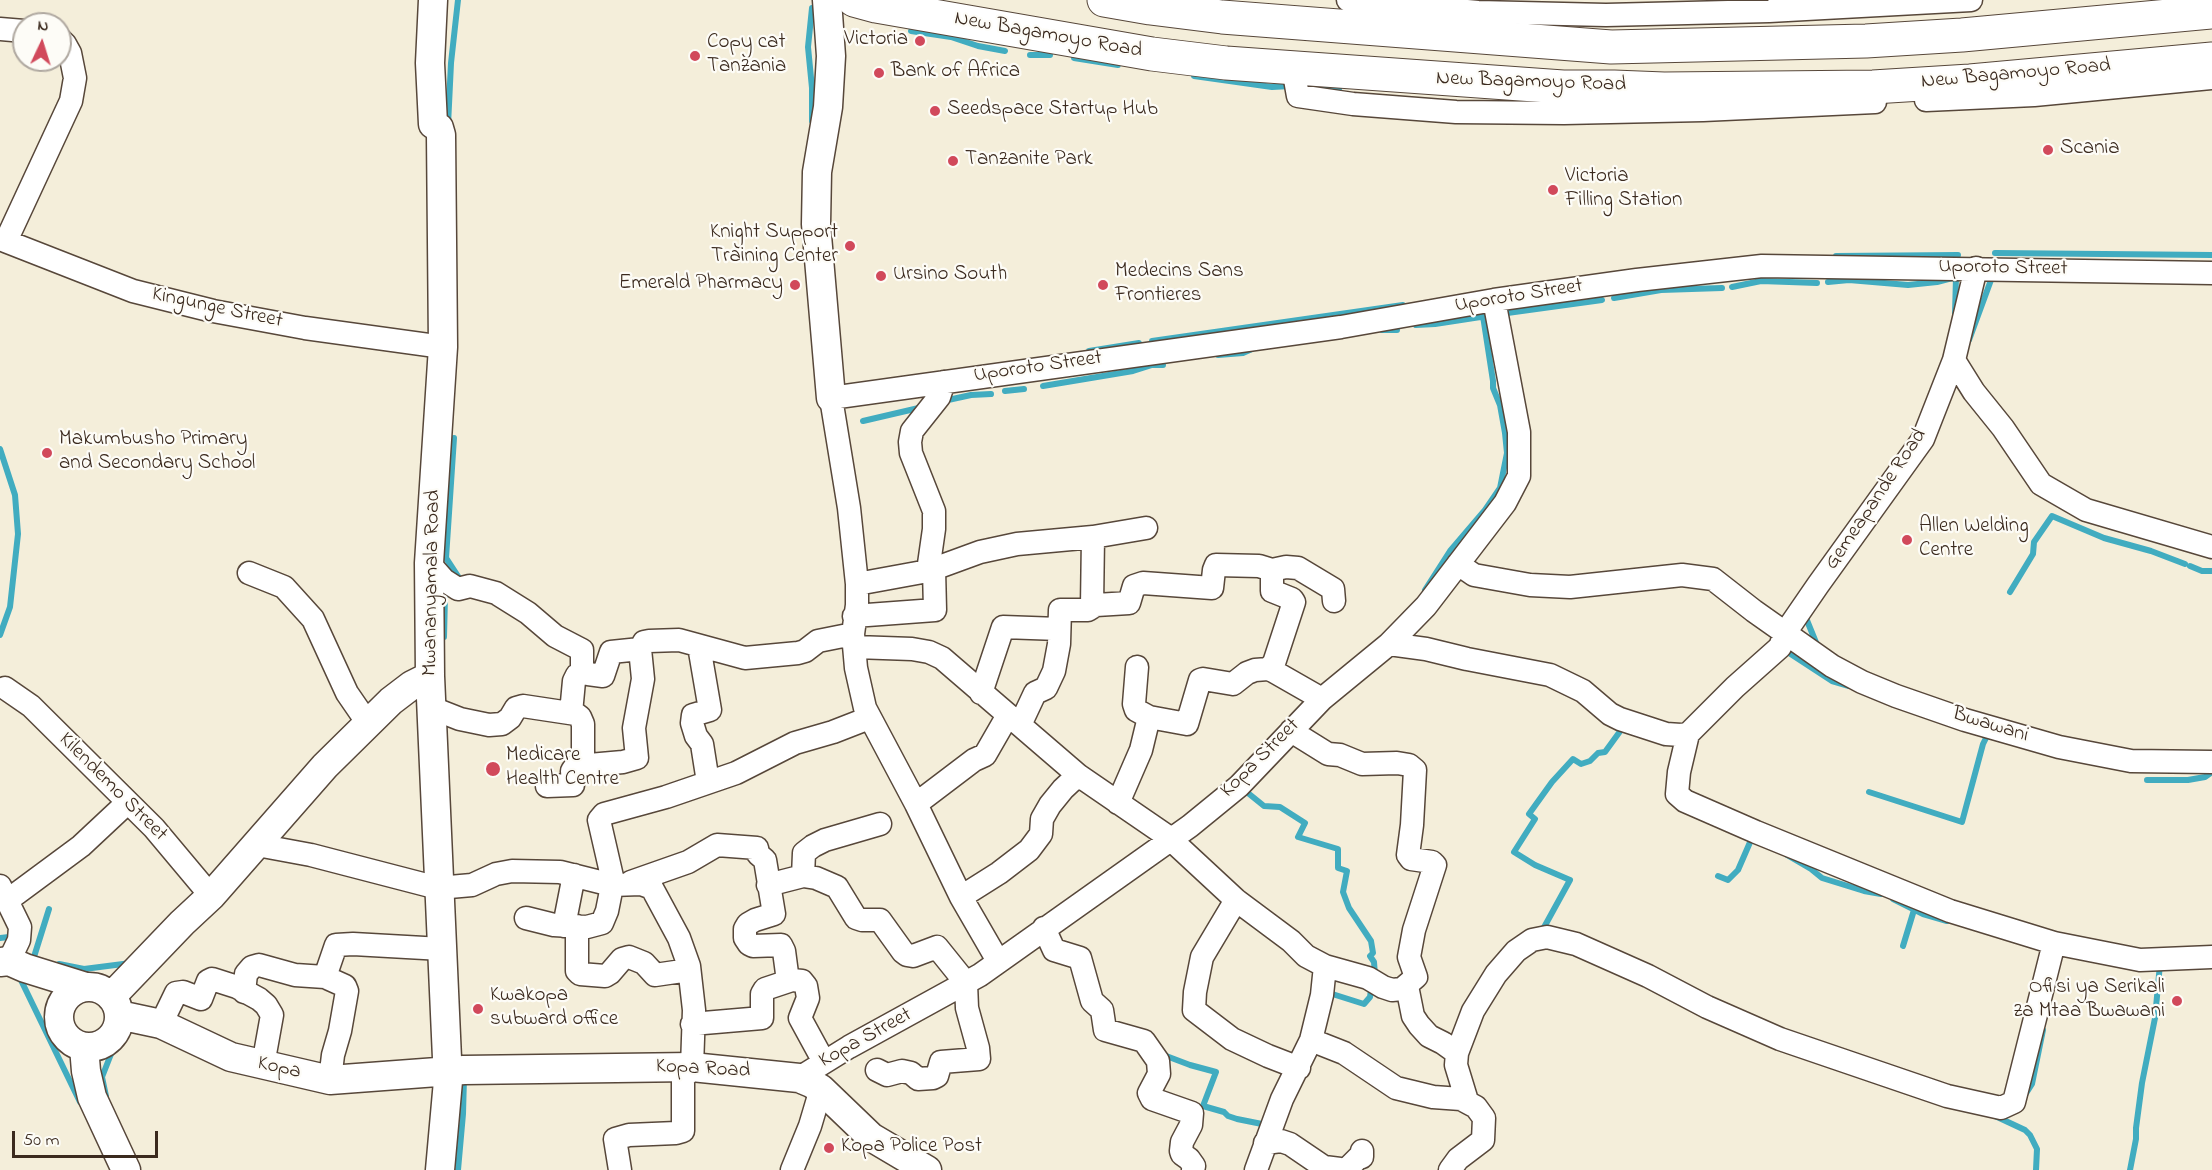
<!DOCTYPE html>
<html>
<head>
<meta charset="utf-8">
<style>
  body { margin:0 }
  #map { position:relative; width:2212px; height:1170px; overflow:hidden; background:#f4eeda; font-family:"Indie Flower",sans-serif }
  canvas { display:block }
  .north { position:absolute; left:12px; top:12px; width:60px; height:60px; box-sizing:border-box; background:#fdfcf7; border:2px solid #afa8a0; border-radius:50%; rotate:4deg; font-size:16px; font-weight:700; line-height:24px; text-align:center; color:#3b2a1e }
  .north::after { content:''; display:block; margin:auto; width:21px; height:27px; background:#d1495b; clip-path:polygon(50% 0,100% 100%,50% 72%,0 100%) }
  .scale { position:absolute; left:12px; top:1131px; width:146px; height:27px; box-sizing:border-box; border:3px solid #3b2a1e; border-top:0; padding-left:8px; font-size:18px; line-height:21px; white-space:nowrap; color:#3b2a1e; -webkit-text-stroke:4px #fdfcf7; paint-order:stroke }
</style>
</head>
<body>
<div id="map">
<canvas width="2212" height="1170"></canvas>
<div class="north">N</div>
<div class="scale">50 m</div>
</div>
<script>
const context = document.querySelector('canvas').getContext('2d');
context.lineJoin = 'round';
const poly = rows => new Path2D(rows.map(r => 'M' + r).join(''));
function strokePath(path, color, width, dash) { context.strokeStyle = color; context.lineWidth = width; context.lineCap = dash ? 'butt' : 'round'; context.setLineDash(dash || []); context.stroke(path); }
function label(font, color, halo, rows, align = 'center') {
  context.font = font + ' "Indie Flower",sans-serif'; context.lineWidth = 4.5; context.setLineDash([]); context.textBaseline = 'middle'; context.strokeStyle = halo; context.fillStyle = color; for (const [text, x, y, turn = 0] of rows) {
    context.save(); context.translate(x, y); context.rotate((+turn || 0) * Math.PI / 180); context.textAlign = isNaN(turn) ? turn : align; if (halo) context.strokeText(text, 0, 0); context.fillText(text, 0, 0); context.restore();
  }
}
strokePath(poly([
  [911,31,951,37,978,46,1005,51],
  [1030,55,1050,55],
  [1074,58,1118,65],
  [1194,76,1272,87,1291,86],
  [1301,85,1339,89],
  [812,121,812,88,808,47,812,8],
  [448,125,451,63,458,0],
  [1995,253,2212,255],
  [1836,256,1958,255],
  [1828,282,1849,280,1908,285,1937,282,1956,277,1955,314],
  [1732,287,1761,281,1817,283],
  [1614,298,1661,290,1722,288],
  [1500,314,1602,300],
  [1416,325,1435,324,1487,316],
  [1382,330,1397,330],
  [1969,340,1991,280],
  [1152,341,1403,305],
  [1089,351,1139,343],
  [1218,355,1243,353,1252,349],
  [1043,386,1133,371,1152,365,1163,365],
  [1005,391,1024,389],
  [948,400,971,395,991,394],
  [863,421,923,407],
  [454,438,446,558,461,581],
  [0,449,15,495,18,534,10,607,0,635],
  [2190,566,2202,571,2212,571],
  [1425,590,1450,551,1485,510,1500,488,1507,453,1505,433,1500,405,1493,388,1493,381,1483,316],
  [2010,592,2033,554,2034,542,2052,516,2104,538,2151,551,2185,564],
  [1804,613,1817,645],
  [444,637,445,596],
  [1783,649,1832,681,1849,686],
  [2147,780,2188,780,2205,777,2212,772],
  [1243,789,1264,806,1280,807,1305,823,1298,837,1338,849,1338,868,1347,871,1343,892,1349,908,1371,941,1373,953,1370,956,1374,962,1375,975],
  [1869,792,1962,822,1983,744,1987,736,1991,736],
  [1787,855,1811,869,1822,878,1864,891,1881,894],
  [1718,876,1728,880,1738,870,1751,840,1756,840],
  [1893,899,1923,914,1947,921],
  [1542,931,1570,880,1535,865,1514,852,1535,819,1529,814,1552,782,1573,759,1581,764,1590,761,1598,753,1605,752,1621,730,1623,724],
  [0,938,9,937],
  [1903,946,1914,910],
  [33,960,49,909],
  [59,964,84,969,131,963],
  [18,974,80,1102],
  [1326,992,1364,1004,1370,997,1371,990,1373,990],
  [1161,1054,1190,1065,1216,1072,1203,1106,1224,1112,1228,1116,1237,1119,1267,1125],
  [2025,1095,2032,1084,2043,1030],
  [101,1096,106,1096,102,1077,113,1049,130,1026],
  [1995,1116,2025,1130,2030,1135,2037,1149,2036,1170],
  [458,1170,463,1114,464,1078],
  [2130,1170,2136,1139,2136,1128,2142,1083,2155,1018,2160,964]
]), '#41acc0', 6);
const minor = poly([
  [1348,0,1478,12,1606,15,1769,11,1971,0],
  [0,29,24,31],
  [1293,68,1298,96,1353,104,1456,112,1564,113,1703,110,1875,102],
  [1926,100,2034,95,2212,78],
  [0,239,133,291,213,311,305,328,443,347],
  [6,241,71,101,75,78,70,53,65,44,60,39],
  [1954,360,1974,392,2003,428,2041,484,2086,510,2212,547],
  [429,563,444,580,458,589,470,586,496,593,528,613,555,636,582,650,582,673,588,674,603,676,611,652,640,649,644,642,649,641,679,640,745,658,798,653,805,651,818,641,853,634],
  [1458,564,1474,575,1530,585,1570,587,1682,575,1713,579,1754,611,1832,666,1862,682,1896,696,1965,720,2059,747,2131,761,2212,762],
  [928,571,934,529,934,511,911,453,910,442,912,431,939,397,944,382],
  [249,573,284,587,313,619,347,693,369,725],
  [857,584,928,571,980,552,1017,544,1093,537],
  [1092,606,1093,537,1146,528],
  [854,616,935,610,934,569],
  [1389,644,1426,649,1467,659,1550,675,1583,691,1610,714,1620,719,1666,734,1681,735,1688,734,1735,687,1780,647,1785,633,1818,585,1923,439,1954,360,1976,268],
  [699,646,710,710,693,715,692,723,696,736,702,744,708,782],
  [855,647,912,649,929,652,942,658,1078,775,1167,836,1236,900,1291,941,1306,956,1325,966,1368,978,1383,987,1392,990,1402,989,1416,977,1409,957,1414,930,1435,865,1432,862,1411,859,1408,855,1412,825,1415,770,1409,765,1397,763,1362,764,1340,755,1328,754,1291,731],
  [1268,669,1274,663,1294,602,1292,599,1272,591,1272,570,1286,567,1298,568,1333,589,1334,601],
  [5,688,31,706,154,828,211,896],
  [981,693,1003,627,1059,629],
  [432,708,460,719,489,725,502,724,510,718,516,708,523,706,576,714,580,717,583,724,583,766],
  [571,713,574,681,577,675,582,673],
  [1149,717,1187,724,1200,680,1203,679,1233,684,1247,673,1255,670,1268,669,1273,671,1322,699],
  [1020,725,1035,693,1046,688,1054,671,1059,644,1060,610,1088,610,1096,605,1129,603,1134,586,1143,583,1212,588,1214,570,1216,565,1259,566,1272,570],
  [1688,734,1679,772,1677,794,1685,801,1756,832,1950,911,2054,943,2140,960,2212,957],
  [547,786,573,785,572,771,574,768,578,766,623,762,637,758,634,728,643,679,640,649],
  [1118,803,1141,750,1149,717,1136,710,1134,704,1137,667],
  [916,804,974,760,985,755,1008,715],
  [257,845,311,855,438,888,472,885,496,874,512,871,560,872,612,885,641,884,652,888,679,938,689,966,694,1010,692,1067,683,1079,683,1131,676,1133,629,1135,615,1139,620,1170],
  [803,876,816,878,837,887,856,918,862,920,880,920,903,952,907,955,913,956,937,947,966,983,967,1008,978,1048,979,1059,941,1062,937,1076,933,1078,918,1079,911,1073,902,1071,887,1075,877,1070],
  [631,882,688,862,717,845,757,848,758,854,765,860,774,914,755,920,748,924,745,929,745,938,749,944,753,946,781,945,784,951,788,981],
  [768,885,803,876,804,853,813,846,825,840,880,824],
  [0,886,20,927,19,940,9,961],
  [961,897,999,873,1029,850,1041,834,1042,819,1050,805,1063,789,1078,775],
  [8,900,81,846,127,803],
  [1236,900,1202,957,1195,992,1194,1010,1232,1039,1268,1056,1299,1068],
  [526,918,554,925,587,927,602,923,607,911,613,881,599,820,604,814,666,797,736,773,795,743,833,732,869,718],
  [564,926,574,875],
  [577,926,577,971,580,974,605,976,610,973,622,959,629,957,644,963,655,975,689,970],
  [1044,928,1054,950,1080,958,1092,1001,1102,1010,1105,1030,1144,1041,1158,1061,1159,1074,1149,1093,1152,1099,1192,1113,1191,1125,1182,1142,1181,1151,1182,1154,1189,1159,1194,1166,1193,1170],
  [998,961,961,897,916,804,865,708,856,668,853,634,857,605,857,584,849,508,831,398,1341,327,1494,300,1637,280,1762,266,2212,273],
  [325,977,345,986,347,991,340,1031,333,1055,330,1080],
  [1407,986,1413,1016,1419,1025,1429,1036,1443,1043,1457,1053],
  [244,992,246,974,252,967,259,965,295,975,325,977,336,945,353,944,442,949],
  [161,1024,176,993,183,992,201,999,208,981,212,979,237,987,259,999,266,1005,272,1015,263,1065],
  [692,1024,762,1018,762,994,765,989,792,980,802,981,806,986,808,998,800,1018,824,1062],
  [1311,1040,1344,1053,1396,1088,1433,1097,1461,1099,1476,1107,1484,1118,1483,1140,1458,1159,1450,1170],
  [799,1078,849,1047,980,975,1190,826,1239,786,1322,699,1389,644,1426,606,1505,503,1519,476,1519,432,1494,300],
  [1467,1101,1456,1065,1457,1053,1473,1011,1496,974,1516,951,1532,940,1547,937,1576,944,1648,976,1707,1007,1780,1039,1947,1096,2001,1108,2014,1102,2054,943],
  [1265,1143,1281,1141,1290,1144,1324,1167,1340,1169,1346,1170,1358,1158,1362,1157,1362,1151],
  [792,1170,810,1126,821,1089],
  [1256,1170,1282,1099,1311,1040,1322,995,1325,966]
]);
const tertiary = poly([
  [433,0,430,63,433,124,439,128,441,135,443,347,429,563,430,676,448,1081,440,1170],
  [827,0,831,56,828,107,817,172,816,224,831,398],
  [0,962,9,961,25,968,86,987],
  '59 1017a30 30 0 1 1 60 0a30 30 0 1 1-60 0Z',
  [111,997,182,923,211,896,325,766,391,701,412,685,430,676],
  [119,1015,161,1024,231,1057,330,1080,464,1070,692,1067,799,1078,811,1083,821,1089,871,1137,927,1170],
  [84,1047,86,1071,92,1097,126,1170]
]);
const trunk = poly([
  [854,0,876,6,1152,54,1226,63,1563,87,1614,87,1664,89,1873,87,1970,81,2212,59],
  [1104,0,1150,8,1222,17,1611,47,1866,41,1962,35,2212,12]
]);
strokePath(minor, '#57473a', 25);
strokePath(tertiary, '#57473a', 31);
strokePath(trunk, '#57473a', 35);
strokePath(minor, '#fff', 22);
strokePath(tertiary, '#fff', 28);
strokePath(trunk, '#fff', 33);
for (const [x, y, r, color] of [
  [920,41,6,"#d1495b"],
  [695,56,6,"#d1495b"],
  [879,73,6,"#d1495b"],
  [935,111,6,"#d1495b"],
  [2048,150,6,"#d1495b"],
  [953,161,6,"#d1495b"],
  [1553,190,6,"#d1495b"],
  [850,246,6,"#d1495b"],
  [881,276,6,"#d1495b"],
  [795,285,6,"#d1495b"],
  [1103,285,6,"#d1495b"],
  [47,453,6,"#d1495b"],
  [1907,540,6,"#d1495b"],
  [493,769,8,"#d1495b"],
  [2177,1001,6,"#d1495b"],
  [478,1009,6,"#d1495b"],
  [829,1148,6,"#d1495b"]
]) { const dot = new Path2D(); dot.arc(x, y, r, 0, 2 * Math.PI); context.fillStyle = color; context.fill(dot); strokePath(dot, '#fdfcf7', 2); }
label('21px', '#3b2a1e', '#fdfcf7', [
  ["New Bagamoyo Road",1048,36,10],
  ["New Bagamoyo Road",2016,75,-5],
  ["New Bagamoyo Road",1531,83,2],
  ["Uporoto Street",2003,269,1],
  ["Uporoto Street",1519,297,-9],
  ["Kingunge Street",217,309,12],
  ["Uporoto Street",1038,368,-8],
  ["Gemeapande Road",1877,500,-56],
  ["Mwananyamala Road",433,583,-89],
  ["Bwawani",1990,726,17],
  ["Kopa Street",1261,759,-45],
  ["Kilendemo Street",112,788,45],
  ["Kopa Street",866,1039,-29],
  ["Kopa",279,1069,13],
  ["Kopa Road",703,1070,3]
]);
label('21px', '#3b2a1e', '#fdfcf7', [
  ["Victoria",908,41,"right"],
  ["Copy cat",707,44],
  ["Tanzania",707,68],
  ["Bank of Africa",891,73],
  ["Seedspace Startup Hub",947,111],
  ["Scania",2060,150],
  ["Tanzanite Park",965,161],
  ["Victoria",1565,178],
  ["Filling Station",1565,202],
  ["Knight Support",838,234,"right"],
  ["Training Center",838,258,"right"],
  ["Medecins Sans",1115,273],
  ["Frontieres",1115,297],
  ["Ursino South",893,276],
  ["Emerald Pharmacy",783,285,"right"],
  ["Makumbusho Primary",59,441],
  ["and Secondary School",59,465],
  ["Allen Welding",1919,528],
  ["Centre",1919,552],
  ["Medicare",506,757],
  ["Health Centre",506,781],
  ["Ofisi ya Serikali",2165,989,"right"],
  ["za Mtaa Bwawani",2165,1013,"right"],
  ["Kwakopa",490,997],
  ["subward office",490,1021],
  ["Kopa Police Post",841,1148]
], 'left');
</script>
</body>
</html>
